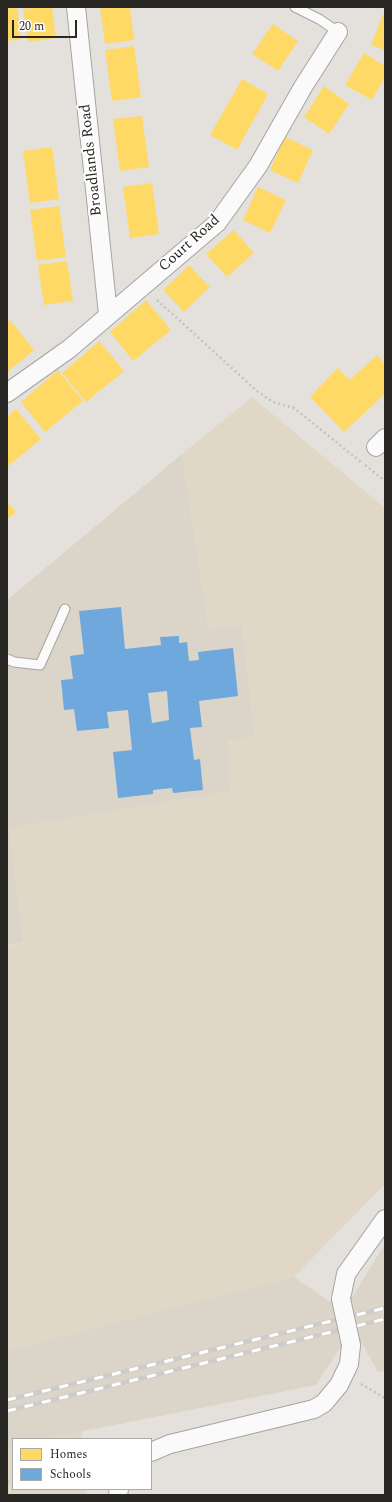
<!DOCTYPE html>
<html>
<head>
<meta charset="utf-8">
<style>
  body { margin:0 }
  #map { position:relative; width:392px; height:1502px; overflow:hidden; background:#e4e1dc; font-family:Spectral,serif }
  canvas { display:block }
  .frame { position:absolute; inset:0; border:8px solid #292723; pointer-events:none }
  .legend { position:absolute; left:12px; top:1438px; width:140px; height:52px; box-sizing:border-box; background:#fff; border:1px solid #a9a9a7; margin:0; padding:5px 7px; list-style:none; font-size:12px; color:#292723 }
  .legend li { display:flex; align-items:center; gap:8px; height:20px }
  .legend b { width:20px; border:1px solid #a9a9a7 }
  .scale { position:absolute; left:12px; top:20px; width:65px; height:18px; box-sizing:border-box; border:2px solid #292723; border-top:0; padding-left:5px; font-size:12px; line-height:14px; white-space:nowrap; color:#292723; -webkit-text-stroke:3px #fff; paint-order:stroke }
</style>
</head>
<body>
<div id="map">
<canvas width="392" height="1502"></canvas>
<div class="frame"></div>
<ul class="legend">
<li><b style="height:11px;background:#ffd966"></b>Homes</li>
<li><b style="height:11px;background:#6fa8dc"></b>Schools</li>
</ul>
<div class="scale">20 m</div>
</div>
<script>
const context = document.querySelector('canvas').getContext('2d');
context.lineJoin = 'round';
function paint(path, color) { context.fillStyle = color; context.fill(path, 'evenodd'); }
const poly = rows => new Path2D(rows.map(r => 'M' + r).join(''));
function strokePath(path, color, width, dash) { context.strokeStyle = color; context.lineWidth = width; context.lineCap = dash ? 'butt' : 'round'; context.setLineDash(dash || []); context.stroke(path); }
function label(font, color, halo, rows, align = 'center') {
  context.font = font + ' Spectral,serif'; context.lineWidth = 4; context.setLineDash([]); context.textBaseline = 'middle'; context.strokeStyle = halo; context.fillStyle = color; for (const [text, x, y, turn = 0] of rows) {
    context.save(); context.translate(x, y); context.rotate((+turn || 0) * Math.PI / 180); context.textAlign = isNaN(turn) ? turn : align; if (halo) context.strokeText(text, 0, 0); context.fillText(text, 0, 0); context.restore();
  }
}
paint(poly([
  [182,454,209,629,242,625,255,737,228,741,230,792,9,828,23,942,7,945,7,600],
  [383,1247,385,1247,385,1371,378,1372,362,1343,340,1348,316,1385,44,1439,13,1439,13,1446,7,1447,7,1350,294,1277,330,1302,353,1296]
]), '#dbd5c9');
paint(poly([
  [252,397,385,508,385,1184,294,1277,7,1350,7,946,23,942,9,828,230,792,228,741,255,736,242,626,209,629,182,454],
  [82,1431,82,1439,44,1439],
  [13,1446,13,1489,87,1489,87,1495,7,1495,7,1447]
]), '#e0d7c7');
paint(poly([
  [17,7,21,39,7,41,7,8],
  [38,7,52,7,56,38,28,42,23,9],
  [100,7,130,7,134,40,105,44],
  [383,14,385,15,385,50,371,45],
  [273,24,298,41,278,71,252,54],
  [134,46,141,97,112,101,105,50],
  [364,53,385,66,385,77,372,100,345,85],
  [242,79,268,94,237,150,210,135],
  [324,86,349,104,329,134,304,117],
  [142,116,149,167,120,171,113,119],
  [285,137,313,150,298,183,270,170],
  [52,147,59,199,30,203,23,151],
  [152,183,159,234,130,238,123,187],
  [258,187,286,200,270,233,243,220],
  [59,206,66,257,37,261,30,210],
  [234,230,254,253,227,277,206,254],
  [67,261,73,301,44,305,38,265],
  [189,265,210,287,184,312,163,290],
  [146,300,171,330,133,361,110,332],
  [10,320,34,350,7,372,7,322],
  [99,341,124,371,86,402,62,373],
  [377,355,385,364,385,394,344,432,310,397,338,368,350,380],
  [58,370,83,401,45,432,21,402],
  [16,409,41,439,7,467,7,417],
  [7,502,16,512,7,519]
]), '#ffd966');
paint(poly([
  [121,607,125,649,161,645,160,637,179,636,179,643,187,642,189,661,199,660,198,652,233,648,238,696,199,701,202,727,190,728,194,760,200,759,203,790,173,793,172,788,153,790,153,794,118,798,113,752,132,750,128,710,107,712,109,728,77,731,74,709,64,710,61,680,73,679,70,656,84,654,79,611],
  [167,691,169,720,152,723,148,693]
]), '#6fa8dc');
const service = poly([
  [295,7,319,19,338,32],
  [7,659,14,662,40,665,65,609]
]);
const minor = poly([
  [76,7,108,314],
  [7,393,69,349,217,223,258,166,303,87,338,32],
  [376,447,385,438],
  [341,1299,346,1274,385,1219],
  [151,1452,170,1444,314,1409,324,1403,339,1385,349,1364,351,1345],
  [118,1495,119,1489]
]);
strokePath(service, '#a6a4a1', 11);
strokePath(minor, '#a6a4a1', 20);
strokePath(poly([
  [157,300,257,391,273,402,294,408,361,462],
  [365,465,385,481],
  [361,1384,385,1398],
  [7,1482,13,1481]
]), '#c2c2bf', 2.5, [2, 3]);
strokePath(service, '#fbfafa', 9);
strokePath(minor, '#fbfafa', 18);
const rail = poly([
  [7,1400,385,1308],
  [7,1411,385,1319]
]);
strokePath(rail, '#cdccca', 4.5);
strokePath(rail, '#fff', 3, [9]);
const minorBridge = poly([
  [341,1299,351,1345]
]);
strokePath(minorBridge, '#a6a4a1', 20, []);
strokePath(minorBridge, '#fbfafa', 18);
label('15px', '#292723', '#fff', [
  ["Broadlands Road",92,160,-96],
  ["Court Road",190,244,-42]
]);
</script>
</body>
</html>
